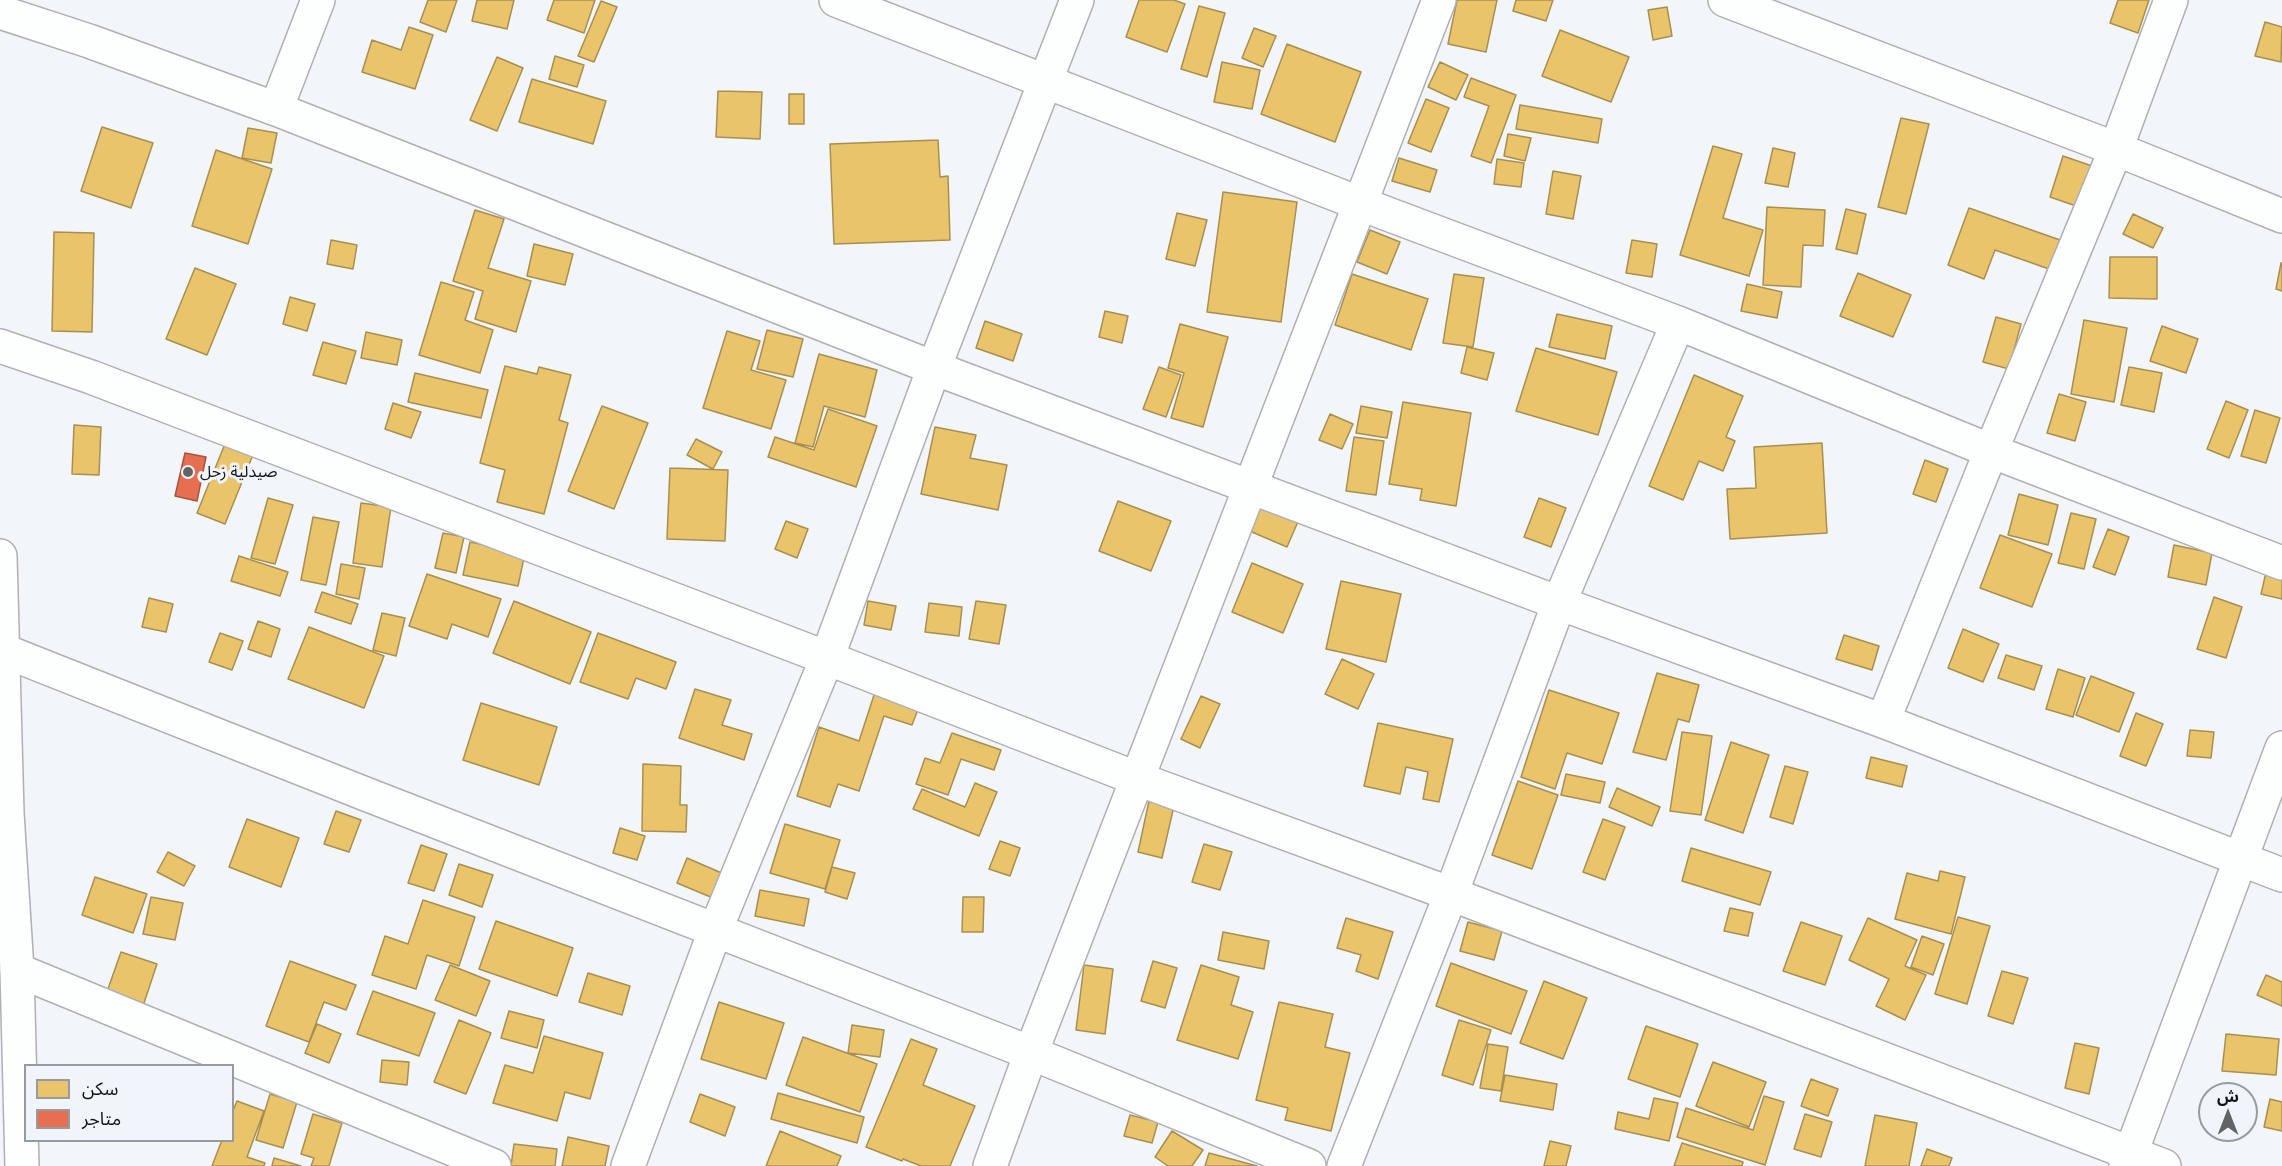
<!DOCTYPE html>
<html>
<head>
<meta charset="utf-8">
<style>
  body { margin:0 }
  #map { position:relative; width:2282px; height:1166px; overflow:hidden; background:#f3f6f9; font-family:Lora,"Noto Sans Arabic",serif }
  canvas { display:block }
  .legend { position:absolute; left:24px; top:1064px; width:210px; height:78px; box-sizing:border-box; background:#f0f5fc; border:2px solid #979ba0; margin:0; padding:8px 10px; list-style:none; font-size:18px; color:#121416 }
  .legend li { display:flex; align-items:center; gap:12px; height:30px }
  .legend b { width:30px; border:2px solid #979ba0 }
  .north { position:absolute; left:2198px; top:1082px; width:60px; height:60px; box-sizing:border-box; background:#f0f5fc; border:2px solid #979ba0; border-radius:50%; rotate:0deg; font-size:16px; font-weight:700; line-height:24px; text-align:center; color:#121416 }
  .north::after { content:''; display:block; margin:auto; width:21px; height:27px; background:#616365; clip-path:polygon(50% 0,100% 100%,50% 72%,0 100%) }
</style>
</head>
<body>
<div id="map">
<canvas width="2282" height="1166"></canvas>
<ul class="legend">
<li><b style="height:16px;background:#e9c46a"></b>سكن</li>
<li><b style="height:16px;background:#e76f51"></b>متاجر</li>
</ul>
<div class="north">ش</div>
</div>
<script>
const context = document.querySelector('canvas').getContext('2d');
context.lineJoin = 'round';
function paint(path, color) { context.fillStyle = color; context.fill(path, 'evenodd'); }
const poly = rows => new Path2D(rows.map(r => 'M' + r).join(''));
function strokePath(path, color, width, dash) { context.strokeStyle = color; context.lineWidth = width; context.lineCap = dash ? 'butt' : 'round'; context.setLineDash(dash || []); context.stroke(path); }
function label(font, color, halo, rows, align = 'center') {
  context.font = font + ' Lora,"Noto Sans Arabic",serif'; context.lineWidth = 6; context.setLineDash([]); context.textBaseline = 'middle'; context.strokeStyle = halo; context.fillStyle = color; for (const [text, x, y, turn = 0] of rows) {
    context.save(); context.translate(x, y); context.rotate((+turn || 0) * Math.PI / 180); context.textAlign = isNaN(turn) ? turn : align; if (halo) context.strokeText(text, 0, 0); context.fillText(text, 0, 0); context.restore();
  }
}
const homes = poly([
  [428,0,457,0,446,32,420,22,428,0],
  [477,0,514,0,507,29,472,21,477,0],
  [554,0,595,0,584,33,547,20,554,0],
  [1139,0,1174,0,1185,4,1167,52,1126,37,1139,0],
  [1457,0,1497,0,1486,52,1448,44,1457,0],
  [1516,0,1553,0,1546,21,1513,11,1516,0],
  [2118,0,2149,0,2138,33,2110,23,2118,0],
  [601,1,617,7,594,62,578,56,601,1],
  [1199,6,1225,13,1207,77,1181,69,1199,6],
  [1667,7,1672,36,1653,40,1648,10,1667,7],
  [2265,22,2282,27,2281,62,2255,56,2265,22],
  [409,27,433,35,415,89,362,72,372,40,401,50,409,27],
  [1254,28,1276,36,1263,67,1242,58,1254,28],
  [1560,30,1629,57,1611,102,1542,76,1560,30],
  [1287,44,1361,72,1335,142,1261,114,1287,44],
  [555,56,584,65,577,87,549,79,555,56],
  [497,57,523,68,497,131,470,120,497,57],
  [1222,62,1260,70,1252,109,1214,102,1222,62],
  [1440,62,1468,75,1456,100,1428,87,1440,62],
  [1471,78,1516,95,1491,163,1471,156,1489,106,1464,97,1471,78],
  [532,79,606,101,593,144,519,122,532,79],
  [718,91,762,92,760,139,716,137,718,91],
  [789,94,804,94,804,124,789,124,789,94],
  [1426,99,1449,108,1431,152,1408,143,1426,99],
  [1520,105,1602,119,1598,143,1516,129,1520,105],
  [1901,118,1929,124,1906,214,1878,207,1901,118],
  [102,127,153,143,131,208,81,191,102,127],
  [248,128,277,133,271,163,242,158,248,128],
  [1508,134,1531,138,1525,161,1504,156,1508,134],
  [938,140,940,177,948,176,950,240,834,244,830,144,938,140],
  [1713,146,1742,154,1723,218,1763,230,1749,276,1680,255,1713,146],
  [1773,148,1795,153,1788,187,1765,183,1773,148],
  [216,150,272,169,248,244,192,226,216,150],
  [2063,156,2095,167,2082,208,2050,197,2063,156],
  [1399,158,1437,170,1430,192,1392,181,1399,158],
  [1497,159,1524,163,1521,187,1494,184,1497,159],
  [1553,171,1581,176,1573,219,1546,214,1553,171],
  [1223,192,1297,202,1281,322,1207,312,1223,192],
  [1767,207,1825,210,1823,246,1803,245,1801,287,1763,285,1767,207],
  [1969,208,2060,240,2049,269,1995,250,1984,279,1948,265,1969,208],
  [1846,209,1866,214,1857,254,1836,249,1846,209],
  [475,210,504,219,488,268,531,281,516,332,475,319,483,291,453,281,475,210],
  [1177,213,1207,220,1195,266,1166,259,1177,213],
  [2133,214,2163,228,2153,248,2123,234,2133,214],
  [1370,230,1400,242,1387,274,1357,262,1370,230],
  [54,232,94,233,92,332,52,331,54,232],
  [331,240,357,245,353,269,327,264,331,240],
  [1632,240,1657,244,1652,277,1626,273,1632,240],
  [534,244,573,254,565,285,527,276,534,244],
  [2110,257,2157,257,2157,299,2109,298,2110,257],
  [2281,263,2282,263,2282,291,2276,289,2281,263],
  [195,268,236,284,207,355,166,339,195,268],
  [1858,273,1911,295,1893,337,1840,316,1858,273],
  [1352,274,1428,299,1411,350,1335,325,1352,274],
  [1454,274,1484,278,1473,347,1443,343,1454,274],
  [441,282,474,292,465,320,493,330,480,373,419,355,441,282],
  [1747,284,1782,292,1777,318,1741,311,1747,284],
  [290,297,315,304,307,331,283,324,290,297],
  [1105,311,1128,316,1122,343,1099,337,1105,311],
  [1557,314,1612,326,1605,359,1549,347,1557,314],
  [1996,317,2021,324,2009,369,1983,362,1996,317],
  [2084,320,2127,328,2114,402,2071,394,2084,320],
  [985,321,1022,334,1013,361,976,348,985,321],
  [1180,324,1228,337,1203,427,1171,418,1184,373,1168,368,1180,324],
  [2162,326,2198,339,2186,373,2150,361,2162,326],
  [767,330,803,339,793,377,757,369,767,330],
  [727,331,760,341,751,370,786,380,771,429,703,408,727,331],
  [366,332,402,340,397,365,361,358,366,332],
  [323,342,356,351,346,384,313,375,323,342],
  [1467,347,1494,353,1487,380,1461,373,1467,347],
  [1536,348,1617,372,1598,435,1516,411,1536,348],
  [819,354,877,370,865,417,824,406,813,447,795,443,819,354],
  [505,366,537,374,539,367,571,375,559,420,568,423,544,514,497,502,505,470,480,463,505,366],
  [1159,367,1181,375,1166,417,1143,409,1159,367],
  [2129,367,2162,373,2154,412,2121,405,2129,367],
  [415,373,488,390,481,418,408,402,415,373],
  [1694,375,1743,396,1726,437,1735,441,1723,471,1699,461,1683,500,1649,486,1694,375],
  [2059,394,2086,402,2075,441,2047,433,2059,394],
  [2226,401,2248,410,2229,458,2207,449,2226,401],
  [1403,402,1471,413,1456,506,1420,500,1422,489,1389,484,1403,402],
  [393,403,421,412,411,438,385,429,393,403],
  [602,406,648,423,614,509,568,491,602,406],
  [1361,406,1392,412,1387,438,1356,433,1361,406],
  [828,409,877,426,856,487,768,457,775,437,814,450,828,409],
  [2255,410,2280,418,2266,463,2241,456,2255,410],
  [1330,414,1353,424,1342,449,1319,440,1330,414],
  [233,424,261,435,225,524,197,513,233,424],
  [74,425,101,427,99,475,72,474,74,425],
  [935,427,976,435,970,458,1007,465,998,510,921,494,935,427],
  [1354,437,1384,441,1376,495,1346,491,1354,437],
  [696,439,722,452,713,469,687,455,696,439],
  [1822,443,1827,533,1730,539,1727,489,1756,488,1754,447,1822,443],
  [1925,460,1948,469,1936,502,1913,494,1925,460],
  [670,468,728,470,725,541,667,539,670,468],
  [2019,494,2058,505,2048,545,2008,535,2019,494],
  [268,498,293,505,275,564,251,558,268,498],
  [1539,498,1566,508,1551,547,1524,537,1539,498],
  [1258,499,1300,517,1287,547,1245,529,1258,499],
  [1118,501,1171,521,1151,571,1099,551,1118,501],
  [361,503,391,507,382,567,353,563,361,503],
  [2071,513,2096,519,2084,569,2058,563,2071,513],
  [313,517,339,522,326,585,301,580,313,517],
  [786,521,808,529,797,558,775,549,786,521],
  [2108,529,2129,537,2115,575,2093,567,2108,529],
  [443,533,464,537,456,573,435,568,443,533],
  [2000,535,2052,554,2032,607,1980,588,2000,535],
  [470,542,525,553,518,586,463,575,470,542],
  [2174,545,2212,553,2206,585,2168,577,2174,545],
  [239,556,288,572,280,596,231,581,239,556],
  [1252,563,1303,584,1283,633,1232,612,1252,563],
  [341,564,365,568,359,599,336,594,341,564],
  [2267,568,2282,572,2282,599,2261,594,2267,568],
  [427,574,501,599,488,637,452,624,447,639,409,626,427,574],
  [1341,581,1401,594,1386,662,1326,649,1341,581],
  [322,592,358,604,351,624,315,612,322,592],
  [2214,597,2242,607,2226,658,2197,649,2214,597],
  [149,598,173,604,166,632,142,627,149,598],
  [514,601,591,632,570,684,493,653,514,601],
  [868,601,896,606,891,630,864,625,868,601],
  [976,601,1006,605,999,644,969,639,976,601],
  [929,603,962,607,959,636,925,632,929,603],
  [382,613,405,618,396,656,373,650,382,613],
  [258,621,280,629,271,657,248,649,258,621],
  [309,627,384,656,364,708,288,679,309,627],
  [1963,629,1999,644,1983,682,1948,668,1963,629],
  [220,633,243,641,232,670,209,662,220,633],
  [598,633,676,662,666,689,636,678,628,699,580,682,598,633],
  [1844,635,1879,646,1872,670,1836,659,1844,635],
  [2006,655,2042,666,2034,690,1998,678,2006,655],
  [1342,659,1374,674,1358,709,1325,694,1342,659],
  [2058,669,2085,678,2073,717,2046,709,2058,669],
  [1657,673,1699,685,1689,722,1678,719,1666,760,1633,752,1657,673],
  [2091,676,2134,693,2119,732,2076,715,2091,676],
  [695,689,731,700,722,725,752,734,744,760,679,738,695,689],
  [1549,690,1619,713,1602,764,1567,753,1555,789,1521,777,1549,690],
  [875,692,919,707,912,725,884,716,859,791,838,784,830,807,797,796,819,727,859,741,875,692],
  [1201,696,1220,704,1200,748,1181,739,1201,696],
  [481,703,557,727,539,785,463,760,481,703],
  [2136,713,2163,724,2146,766,2120,756,2136,713],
  [1378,723,1453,739,1439,802,1423,799,1428,772,1406,767,1400,794,1364,786,1378,723],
  [2190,730,2214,732,2211,758,2187,756,2190,730],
  [1682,732,1712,736,1701,815,1670,811,1682,732],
  [952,733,1001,750,994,770,961,759,948,795,916,784,925,758,940,763,952,733],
  [1731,742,1769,755,1743,833,1705,820,1731,742],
  [1871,757,1907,766,1902,787,1866,778,1871,757],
  [643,764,681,766,680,805,687,805,686,832,642,831,643,764],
  [1785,766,1808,772,1793,824,1770,817,1785,766],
  [1566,774,1605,782,1600,803,1561,795,1566,774],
  [1518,781,1558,795,1532,869,1492,855,1518,781],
  [975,783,997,792,979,836,913,809,922,789,965,807,975,783],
  [1617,788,1660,807,1652,826,1609,807,1617,788],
  [1149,801,1174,806,1162,858,1138,852,1149,801],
  [336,811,361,820,349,852,324,844,336,811],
  [247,819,299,838,281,887,229,867,247,819],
  [1603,819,1625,827,1605,880,1583,872,1603,819],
  [785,824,840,840,825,889,770,873,785,824],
  [620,828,645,836,637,860,613,853,620,828],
  [1000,841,1020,848,1010,876,989,869,1000,841],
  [1204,844,1232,852,1220,890,1192,882,1204,844],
  [421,845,447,854,434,891,408,883,421,845],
  [1691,848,1771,872,1760,905,1682,881,1691,848],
  [168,852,195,866,184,886,157,872,168,852],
  [687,858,724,874,713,898,677,883,687,858],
  [459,864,493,875,482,907,449,895,459,864],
  [832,867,855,873,847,899,825,892,832,867],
  [1940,871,1965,877,1951,934,1895,919,1907,873,1938,881,1940,871],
  [95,877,147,894,133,933,82,915,95,877],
  [760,890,809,899,804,926,755,916,760,890],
  [151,897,183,903,175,940,143,934,151,897],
  [963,897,984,897,983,932,962,932,963,897],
  [423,900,475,917,459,966,427,955,416,989,372,975,385,936,408,944,423,900],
  [1730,908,1753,913,1748,936,1724,931,1730,908],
  [1958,917,1990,926,1967,1004,1935,994,1958,917],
  [1346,918,1393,932,1378,979,1356,971,1361,955,1337,948,1346,918],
  [1868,918,1917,940,1905,966,1926,975,1905,1020,1876,1006,1889,979,1849,960,1868,918],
  [496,921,573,948,557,996,479,969,496,921],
  [1468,922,1502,931,1494,960,1460,951,1468,922],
  [1801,922,1842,936,1825,985,1783,971,1801,922],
  [1223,932,1269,941,1264,969,1218,960,1223,932],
  [1922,936,1944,944,1933,975,1911,967,1922,936],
  [121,952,157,964,140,1015,103,1003,121,952],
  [290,961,356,985,346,1010,324,1002,309,1042,266,1026,290,961],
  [1153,961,1177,968,1165,1008,1141,1001,1153,961],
  [1451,963,1527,991,1511,1034,1436,1006,1451,963],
  [450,965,490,981,476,1016,435,1000,450,965],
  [1084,965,1113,969,1105,1034,1076,1030,1084,965],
  [1201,965,1239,977,1231,1005,1253,1012,1238,1059,1177,1040,1201,965],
  [2002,971,2028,978,2013,1024,1988,1016,2002,971],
  [588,973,630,986,622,1015,579,1002,588,973],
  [2266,975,2282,982,2282,1006,2257,995,2266,975],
  [1544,981,1587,998,1563,1059,1520,1043,1544,981],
  [373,991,435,1013,419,1056,357,1034,373,991],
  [719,1002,784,1023,766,1079,701,1059,719,1002],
  [1279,1002,1333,1014,1325,1047,1350,1053,1331,1131,1285,1120,1288,1108,1256,1100,1279,1002],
  [509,1011,544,1020,537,1048,501,1038,509,1011],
  [459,1020,491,1033,466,1094,434,1082,459,1020],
  [1459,1020,1491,1030,1473,1085,1442,1075,1459,1020],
  [317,1024,341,1034,329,1063,305,1053,317,1024],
  [852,1025,884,1030,880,1057,848,1053,852,1025],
  [1646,1026,1698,1044,1680,1097,1628,1079,1646,1026],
  [2226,1034,2279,1039,2276,1075,2222,1071,2226,1034],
  [544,1036,603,1053,590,1099,565,1092,557,1121,493,1103,505,1065,533,1073,544,1036],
  [803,1037,877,1064,860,1112,786,1085,803,1037],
  [911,1039,937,1049,923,1085,975,1106,950,1166,921,1166,903,1159,902,1161,866,1147,911,1039],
  [2075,1043,2099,1048,2089,1094,2065,1088,2075,1043],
  [1488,1044,1508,1047,1501,1091,1480,1088,1488,1044],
  [382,1060,409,1062,407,1085,380,1082,382,1060],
  [1713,1062,1766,1082,1749,1127,1696,1106,1713,1062],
  [1505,1075,1557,1084,1553,1110,1500,1101,1505,1075],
  [1811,1079,1838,1089,1828,1116,1801,1106,1811,1079],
  [778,1093,864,1117,857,1143,771,1119,778,1093],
  [270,1094,297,1102,283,1148,256,1140,270,1094],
  [700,1094,735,1107,725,1136,690,1122,700,1094],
  [1764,1096,1784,1102,1765,1165,1677,1137,1686,1108,1753,1130,1764,1096],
  [1654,1098,1678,1103,1669,1141,1615,1129,1618,1112,1649,1119,1654,1098],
  [2270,1099,2282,1102,2282,1131,2264,1127,2270,1099],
  [237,1101,264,1111,247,1157,265,1163,264,1166,212,1166,222,1140,232,1140,232,1113,237,1101],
  [313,1114,342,1123,329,1166,311,1166,314,1158,301,1154,313,1114],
  [1805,1114,1832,1122,1821,1157,1794,1149,1805,1114],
  [1130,1115,1158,1122,1152,1143,1124,1136,1130,1115],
  [1875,1115,1917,1123,1909,1166,1865,1166,1875,1115],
  [780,1131,841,1156,837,1166,766,1166,780,1131],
  [1172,1131,1203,1150,1192,1166,1168,1166,1155,1157,1172,1131],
  [568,1137,609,1146,605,1166,562,1166,568,1137],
  [1550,1141,1571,1146,1566,1166,1544,1166,1550,1141],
  [1682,1143,1743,1162,1742,1166,1674,1166,1682,1143],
  [514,1144,557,1149,555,1166,511,1166,514,1144],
  [1927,1149,1952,1158,1949,1166,1921,1166,1927,1149],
  [1209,1153,1257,1166,1205,1166,1209,1153],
  [274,1158,301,1166,272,1166,274,1158]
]);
paint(homes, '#e9c46a');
strokePath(homes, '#a88f51', 1.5);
const shops = poly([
  [185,453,206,457,197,501,175,496,185,453]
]);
paint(shops, '#e76f51');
strokePath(shops, '#a7543f', 1.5);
const street = poly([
  [836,0,1361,204,1678,323,1991,451,2282,563],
  [1725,0,2116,149,2282,216],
  [0,12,89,41,276,109,934,368,1559,603,1883,721,2282,875],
  [276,109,318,0],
  [0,346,91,377,827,658,1138,779,1451,894,2164,1166],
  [2,650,363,793,1031,1053,1309,1166],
  [1883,721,1991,451,2116,149,2171,0],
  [17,970,494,1166],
  [628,1166,715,931,827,658,934,368,1077,0],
  [990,1166,1031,1053,1439,0],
  [1344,1166,1451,894,1559,603,1678,323],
  [2126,1166,2282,748]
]);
const secondary = poly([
  [0,556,7,813,17,970,22,1166]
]);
strokePath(street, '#aeb0b3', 36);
strokePath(secondary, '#aeb0b3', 36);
strokePath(street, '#fdfefe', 33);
strokePath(secondary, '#fdfefe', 33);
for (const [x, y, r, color] of [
  [188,472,6,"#616365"]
]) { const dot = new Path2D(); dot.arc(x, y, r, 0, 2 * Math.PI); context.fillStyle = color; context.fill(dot); strokePath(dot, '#f0f5fc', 2); }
label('16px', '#121416', '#f0f5fc', [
  ["صيدلية زحل",200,472]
], 'left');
</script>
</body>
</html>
